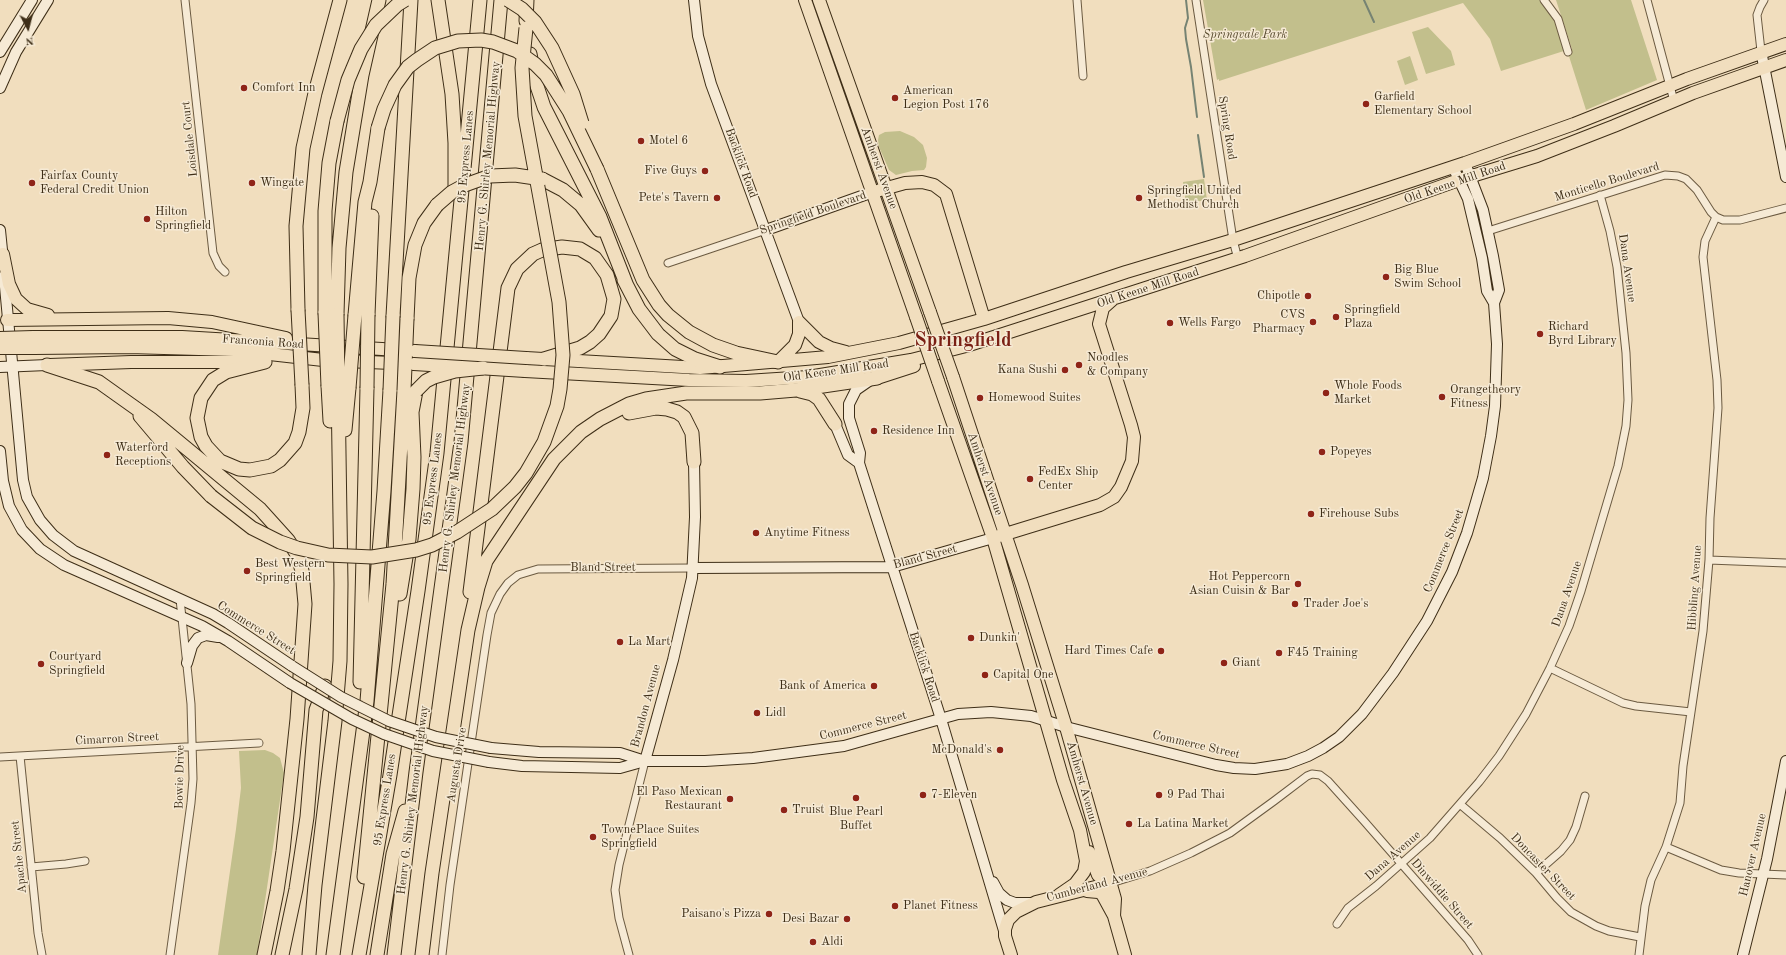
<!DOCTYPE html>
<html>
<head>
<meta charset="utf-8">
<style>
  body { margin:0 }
  #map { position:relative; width:1786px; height:955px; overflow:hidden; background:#f1debe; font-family:"Old Standard TT",serif }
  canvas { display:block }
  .north { position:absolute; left:8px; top:8px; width:40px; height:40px; -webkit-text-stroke:3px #f6ead5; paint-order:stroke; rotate:173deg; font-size:11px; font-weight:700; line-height:16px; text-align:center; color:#3e2e17 }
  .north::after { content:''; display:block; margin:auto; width:14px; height:18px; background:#3e2e17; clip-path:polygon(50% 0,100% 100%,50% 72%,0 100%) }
</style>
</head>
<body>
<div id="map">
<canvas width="1786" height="955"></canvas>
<div class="north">N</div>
</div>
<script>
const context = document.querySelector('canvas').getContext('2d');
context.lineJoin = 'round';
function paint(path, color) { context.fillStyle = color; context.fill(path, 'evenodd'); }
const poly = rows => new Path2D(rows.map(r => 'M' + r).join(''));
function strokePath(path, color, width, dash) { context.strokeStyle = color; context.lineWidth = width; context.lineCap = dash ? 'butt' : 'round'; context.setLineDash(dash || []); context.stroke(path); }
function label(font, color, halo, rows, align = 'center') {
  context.font = font + ' "Old Standard TT",serif'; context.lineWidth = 3; context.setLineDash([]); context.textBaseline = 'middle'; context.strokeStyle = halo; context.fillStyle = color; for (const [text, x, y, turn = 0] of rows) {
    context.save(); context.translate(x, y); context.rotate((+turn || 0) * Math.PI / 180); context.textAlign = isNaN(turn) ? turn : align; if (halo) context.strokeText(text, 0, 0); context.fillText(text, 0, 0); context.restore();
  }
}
paint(poly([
  [1203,0,1545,0,1554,8,1567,50,1572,49,1556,0,1631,0,1657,80,1586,110,1567,50,1501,71,1490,39,1463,3,1219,81,1219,79,1217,80],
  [1428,27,1451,51,1455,65,1426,74,1412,32],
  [1410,56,1418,80,1405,85,1397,61],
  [900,131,914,137,923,145,927,158,926,167,924,170,912,171,896,175,889,170,879,147,878,140,879,135,885,132],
  [1204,179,1207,200,1186,203,1183,182],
  [265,750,273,753,280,758,284,773,257,955,218,955,236,829,241,788,239,751]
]), '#c2bf8c');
strokePath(poly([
  [1186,0,1188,18,1185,28,1186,39,1191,67,1197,117],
  [1364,0,1374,22],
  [1198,135,1204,177]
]), '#768373', 2);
const street = poly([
  [185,0,213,253,219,266,225,272],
  [1077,0,1083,76],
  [1196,0,1233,240,1238,259],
  [1544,0,1558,19,1568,52],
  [1647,0,1674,101],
  [1761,51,1757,15,1760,7,1764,0],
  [1488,231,1665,175,1678,176,1686,179,1697,190,1711,212,1716,217,1723,220,1740,220,1786,208],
  [668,263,766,230],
  [1709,560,1786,563],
  [1550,668,1623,703,1636,706,1691,712],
  [20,756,38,933,42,955],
  [0,757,259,743],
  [1461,805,1500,838,1536,873,1557,898,1571,912,1596,926,1609,931,1640,937],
  [1666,847,1721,870,1739,873,1786,875],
  [31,867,66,864,85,861],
  [1536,873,1561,851,1570,840,1576,827,1585,796],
  [1111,883,1150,871,1191,853,1230,833,1274,801,1307,776,1312,774,1320,775,1328,781,1364,821,1468,940,1478,955],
  [1337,924,1348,908,1376,886,1430,838,1479,782,1499,756,1526,714,1550,668,1569,626,1581,591,1618,466,1626,426,1628,400,1626,353,1617,267,1610,231,1600,195],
  [170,955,191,803,193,779,191,704,180,599],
  [442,955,450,885,487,635,491,613,500,594,508,583,518,575,538,569,693,568],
  [629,955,619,918,615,890,619,865,645,761],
  [1639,955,1645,906,1651,880,1666,847,1680,803,1683,766,1703,631,1709,560,1710,518,1718,408,1717,380,1703,257,1705,241,1716,217]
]);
const secondary = poly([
  [694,0,698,36,711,84,799,322],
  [1761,51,1786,177],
  [0,52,32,0],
  [0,88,16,52,48,0],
  [1453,167,1468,199,1482,258,1487,291,1494,303],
  [0,230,3,260],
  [766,230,873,192],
  [4,276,23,480,27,497,40,520,53,535,74,551,213,614,228,623,292,666],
  [0,367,47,365],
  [869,381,856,390,849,404,849,418,860,453,859,463,941,719,1005,934],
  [835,424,848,455,859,463],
  [0,451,3,481,9,506,22,530,40,549,64,565,202,626,228,641,290,683],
  [693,568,892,567,993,538],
  [187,663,192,646,198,638,206,635,218,637],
  [491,748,539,752,620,753,645,761],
  [645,761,673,660,692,578,695,517,694,462],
  [489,762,522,766,620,768,645,761,705,761,753,758,844,746,958,714,991,712,1031,716,1066,727,1216,765,1234,768,1255,769,1287,764,1308,756,1323,748,1339,737,1362,714,1393,673,1427,621,1452,572,1467,533,1483,478,1491,436,1495,406,1497,344,1494,303,1499,290,1493,256,1483,210,1465,163],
  [993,882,999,893,1007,900,1015,903,1032,903],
  [1743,955,1767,859,1786,761]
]);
const primary = poly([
  [805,0,916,317],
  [819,0,930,312],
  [880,190,905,183,922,182,934,185,946,194,984,319],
  [3,254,9,284,16,299,27,309,48,315],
  [7,320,168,318,212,322,286,338],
  [799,322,819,342,831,348,846,352],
  [33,337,182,337,415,351],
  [34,348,129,347,234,350,323,360,414,364],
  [526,358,700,368,828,357,899,343,984,319,1126,272,1233,240,1465,163,1574,124,1687,79,1786,44],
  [778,362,795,345,799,334,799,322],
  [50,365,131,362,254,362],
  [525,371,689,380,746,381,808,377,911,360,966,346,1245,256,1459,180,1537,156,1614,126,1693,93,1786,60],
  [953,377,1022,585,1066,727,1115,899,1114,916,1125,955],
  [877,378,914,366],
  [938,381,993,538,1063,780,1080,830,1086,861,1084,872,1075,884,1059,895],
  [999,536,1100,505,1114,497,1121,487,1132,461,1134,437,1131,425,1099,324,1103,308,1112,300],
  [1089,852,1098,875,1103,880,1111,883],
  [1087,891,1098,892,1102,894,1114,916],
  [1011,955,1005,936,1005,929,1008,920,1016,912,1036,902,1111,883]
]);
const highway = poly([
  [438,0,452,94,455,143,455,191],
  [526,21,527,0],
  [530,54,535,80,544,107,600,217,627,286],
  [597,169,643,280,659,305,668,315,689,332,713,345,736,353,778,362],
  [542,179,563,190,581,205,599,230],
  [624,280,639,309,658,334,675,349,695,359,720,367],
  [298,310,296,226,303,148,315,93,340,0],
  [325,313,325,211,329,163,337,121],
  [337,314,339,248,346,172,362,75,379,0],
  [355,315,365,202,370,182,378,128],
  [368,315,372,216],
  [393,316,411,0],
  [407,319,409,278,415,245,424,223,437,205],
  [265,362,226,372,213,380,201,398,197,418,201,437,206,446,220,461,239,469,250,470,271,466,280,460,295,443,299,432,303,408,302,385],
  [47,365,99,382,151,419,260,509,288,540,298,556,302,571,305,604,297,719,283,851,277,891,264,955],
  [328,386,330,421],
  [800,391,812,394,819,399,835,424],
  [629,413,656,408,667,409,677,412,684,417,692,433,694,462],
  [140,416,183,467,211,496],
  [345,430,349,388],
  [470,592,508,288,517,269,533,254,542,250,562,247,580,249,595,258,607,275,614,299,611,316,599,334,590,342,580,348,544,359],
  [400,594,409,539,413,489,414,457,412,412,416,391],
  [360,682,367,388],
  [364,877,393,584,404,390],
  [282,955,296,889,307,817,316,710,325,686],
  [309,955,315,885,335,721,340,661,341,584,338,387],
  [333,955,367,701,384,491,390,390],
  [359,955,390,775,418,591,437,453,480,0],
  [377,955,393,854,405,811],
  [394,955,416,772,461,442,501,0],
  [422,955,432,873,468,630,478,587,486,561,554,459,581,432,600,419,629,404,646,399,686,393,760,393,796,390,877,378]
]);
strokePath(street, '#6b5a41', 9);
strokePath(secondary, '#3e2e17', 12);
strokePath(primary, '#3e2e17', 14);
strokePath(highway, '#3e2e17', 15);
strokePath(street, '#f6ead5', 7);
strokePath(secondary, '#f6ead5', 10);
strokePath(primary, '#f1debe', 12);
strokePath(highway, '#f1debe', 13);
const secondaryBridge = poly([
  [292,666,341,697,389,721,436,737,491,748],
  [290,683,352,719,384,734,433,751,489,762]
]);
const primaryBridge = poly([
  [930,312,953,377],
  [916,317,938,381],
  [0,338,33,337],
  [0,348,34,348],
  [415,351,526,358],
  [414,364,525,371]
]);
const highwayBridge = poly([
  [508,0,522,9,535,22,552,48,573,94,582,123],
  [337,121,348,80,361,49,376,25,397,5,405,0],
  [378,128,384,109,395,85,408,67,417,60,435,48,458,41,481,40,493,42,517,51,535,64,546,75,569,111,597,169],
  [437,205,452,192,465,185,490,176,515,175,542,179],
  [298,310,302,385],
  [325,313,328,386],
  [337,314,338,387],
  [349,388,355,315],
  [367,388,368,315],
  [390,390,393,316],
  [404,390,407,319],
  [416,391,426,381,434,377,455,371,483,368],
  [211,496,252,528,280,542,297,548,328,555,372,557,416,550,432,545,457,532,492,509,515,487,526,473,544,442,557,406,560,389,563,355,559,302,525,116,522,68,526,28]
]);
strokePath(secondaryBridge, '#3e2e17', 12, []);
strokePath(primaryBridge, '#3e2e17', 14, []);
strokePath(highwayBridge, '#3e2e17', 15, []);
strokePath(secondaryBridge, '#f6ead5', 10);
strokePath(primaryBridge, '#f1debe', 12);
strokePath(highwayBridge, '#f1debe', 13);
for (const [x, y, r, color] of [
  [244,88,4,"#8f2418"],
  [895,98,4,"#8f2418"],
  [1366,104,4,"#8f2418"],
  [641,141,4,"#8f2418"],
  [705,171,4,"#8f2418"],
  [32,183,4,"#8f2418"],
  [252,183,4,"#8f2418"],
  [717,198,4,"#8f2418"],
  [1139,198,4,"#8f2418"],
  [147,219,4,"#8f2418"],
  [1386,277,4,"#8f2418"],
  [1308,296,4,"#8f2418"],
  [1336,317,4,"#8f2418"],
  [1313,322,4,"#8f2418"],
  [1170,323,4,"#8f2418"],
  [1540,334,4,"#8f2418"],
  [1079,365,4,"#8f2418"],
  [1065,370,4,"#8f2418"],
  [1326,393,4,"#8f2418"],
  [1442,397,4,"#8f2418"],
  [980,398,4,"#8f2418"],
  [874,431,4,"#8f2418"],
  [1322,452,4,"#8f2418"],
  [107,455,4,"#8f2418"],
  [1030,479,4,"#8f2418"],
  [1311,514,4,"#8f2418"],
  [756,533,4,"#8f2418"],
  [247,571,4,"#8f2418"],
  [1298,584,4,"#8f2418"],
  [1295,604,4,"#8f2418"],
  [971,638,4,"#8f2418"],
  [620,642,4,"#8f2418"],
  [1161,651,4,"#8f2418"],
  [1279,653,4,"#8f2418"],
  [1224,663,4,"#8f2418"],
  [41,664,4,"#8f2418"],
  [985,675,4,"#8f2418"],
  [874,686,4,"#8f2418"],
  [757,713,4,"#8f2418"],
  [1000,750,4,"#8f2418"],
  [923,795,4,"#8f2418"],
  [1159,795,4,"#8f2418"],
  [856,798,4,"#8f2418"],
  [730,799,4,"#8f2418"],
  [784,810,4,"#8f2418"],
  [1129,824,4,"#8f2418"],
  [593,837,4,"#8f2418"],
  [895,906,4,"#8f2418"],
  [769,914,4,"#8f2418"],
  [847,919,4,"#8f2418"],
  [813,942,4,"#8f2418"]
]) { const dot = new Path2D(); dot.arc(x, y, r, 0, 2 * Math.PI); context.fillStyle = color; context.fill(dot); strokePath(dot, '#f6ead5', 1.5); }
label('italic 12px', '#584b2e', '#f6ead5', [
  ["Springvale Park",1245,35]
]);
label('12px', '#3e2e17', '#f6ead5', [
  ["Comfort Inn",252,88],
  ["American",903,91],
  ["Legion Post 176",903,105],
  ["Garfield",1374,97],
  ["Elementary School",1374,111],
  ["Motel 6",649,141],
  ["Five Guys",697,171,"right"],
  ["Fairfax County",40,176],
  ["Federal Credit Union",40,190],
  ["Wingate",260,183],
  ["Springfield United",1147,191],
  ["Methodist Church",1147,205],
  ["Pete's Tavern",709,198,"right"],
  ["Hilton",155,212],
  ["Springfield",155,226],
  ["Big Blue",1394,270],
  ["Swim School",1394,284],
  ["Chipotle",1300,296,"right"],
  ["Springfield",1344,310],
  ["Plaza",1344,324],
  ["CVS",1305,315,"right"],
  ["Pharmacy",1305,329,"right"],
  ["Wells Fargo",1178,323],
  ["Richard",1548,327],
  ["Byrd Library",1548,341],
  ["Noodles",1087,358],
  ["& Company",1087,372],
  ["Kana Sushi",1057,370,"right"],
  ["Whole Foods",1334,386],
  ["Market",1334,400],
  ["Orangetheory",1450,390],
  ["Fitness",1450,404],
  ["Homewood Suites",988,398],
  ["Residence Inn",882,431],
  ["Waterford",115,448],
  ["Receptions",115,462],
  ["Popeyes",1330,452],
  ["FedEx Ship",1038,472],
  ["Center",1038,486],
  ["Firehouse Subs",1319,514],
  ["Anytime Fitness",764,533],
  ["Best Western",255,564],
  ["Springfield",255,578],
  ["Hot Peppercorn",1290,577,"right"],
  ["Asian Cuisin & Bar",1290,591,"right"],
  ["Trader Joe's",1303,604],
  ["Dunkin'",979,638],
  ["La Mart",628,642],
  ["Hard Times Cafe",1153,651,"right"],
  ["F45 Training",1287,653],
  ["Courtyard",49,657],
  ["Springfield",49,671],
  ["Giant",1232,663],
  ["Capital One",993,675],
  ["Bank of America",866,686,"right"],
  ["Lidl",765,713],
  ["McDonald's",992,750,"right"],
  ["El Paso Mexican",722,792,"right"],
  ["Restaurant",722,806,"right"],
  ["7-Eleven",931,795],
  ["9 Pad Thai",1167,795],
  ["Truist",792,810],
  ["Blue Pearl",856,812,"center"],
  ["Buffet",856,826,"center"],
  ["La Latina Market",1137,824],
  ["TownePlace Suites",601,830],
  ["Springfield",601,844],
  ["Planet Fitness",903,906],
  ["Paisano's Pizza",761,914,"right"],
  ["Desi Bazar",839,919,"right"],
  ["Aldi",821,942]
], 'left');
label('12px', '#3e2e17', '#f6ead5', [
  ["Spring Road",1227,128,81],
  ["Loisdale Court",190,139,-96],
  ["Henry G. Shirley Memorial Highway",488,156,-85],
  ["95 Express Lanes",466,157,-85],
  ["Backlick Road",741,163,70],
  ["Amherst Avenue",879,168,70],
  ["Monticello Boulevard",1607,182,-17],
  ["Old Keene Mill Road",1455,183,-19],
  ["Springfield Boulevard",813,213,-19],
  ["Dana Avenue",1627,268,82],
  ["Old Keene Mill Road",1148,288,-18],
  ["Franconia Road",263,342,4],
  ["Old Keene Mill Road",836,371,-8],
  ["Amherst Avenue",985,474,71],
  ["Henry G. Shirley Memorial Highway",455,478,-83],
  ["95 Express Lanes",433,479,-83],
  ["Commerce Street",1444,551,-68],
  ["Bland Street",925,557,-15],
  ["Bland Street",603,568],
  ["Hibbling Avenue",1695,588,-86],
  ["Dana Avenue",1567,594,-71],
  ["Commerce Street",256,628,32],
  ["Backlick Road",924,667,72],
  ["Brandon Avenue",646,706,-75],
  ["Commerce Street",863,726,-14],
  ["Cimarron Street",117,739,-3],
  ["Commerce Street",1196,745,13],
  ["Augusta Drive",457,765,-81],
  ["Bowie Drive",180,777,-89],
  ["Amherst Avenue",1082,783,74],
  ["95 Express Lanes",385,800,-81],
  ["Henry G. Shirley Memorial Highway",413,800,-83],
  ["Hanover Avenue",1753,855,-77],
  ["Dana Avenue",1393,856,-41],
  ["Apache Street",19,857,-96],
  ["Doncaster Street",1543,867,46],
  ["Cumberland Avenue",1097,885,-15],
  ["Dinwiddie Street",1442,894,49]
]);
label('bold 20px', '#7a1f14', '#f6ead5', [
  ["Springfield",963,341]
]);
</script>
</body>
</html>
